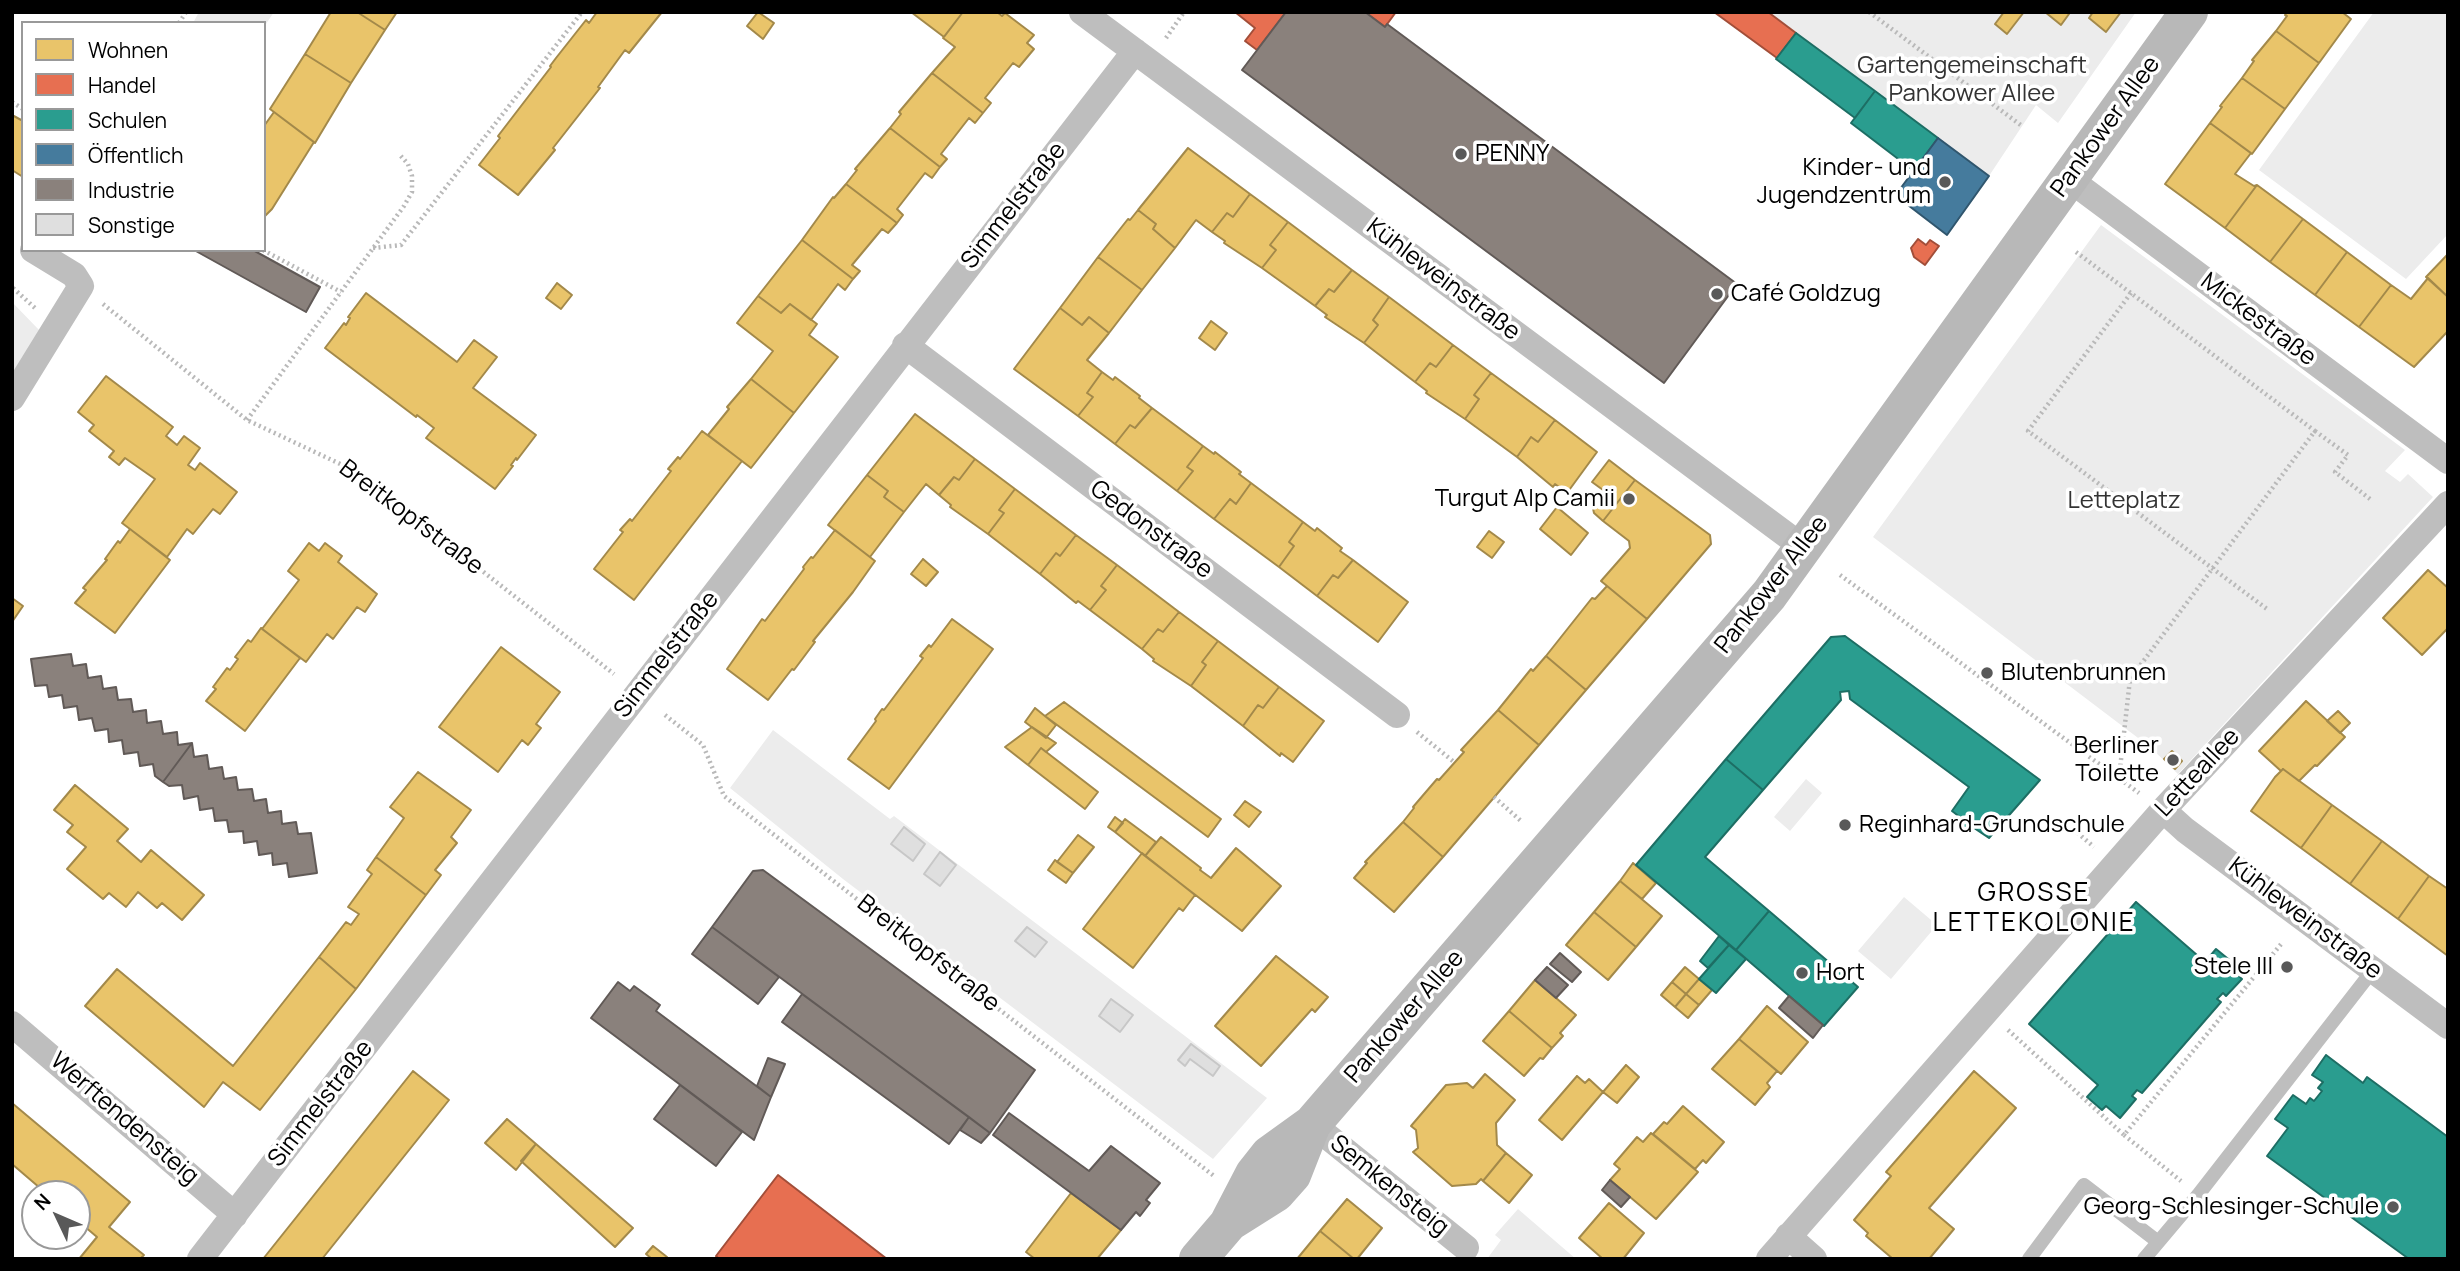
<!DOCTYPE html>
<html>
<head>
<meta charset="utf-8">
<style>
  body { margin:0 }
  #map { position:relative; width:2460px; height:1271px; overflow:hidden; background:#fff; font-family:Manrope,sans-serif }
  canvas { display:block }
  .frame { position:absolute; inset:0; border:14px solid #000; pointer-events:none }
  .legend { position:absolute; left:21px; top:21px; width:245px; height:231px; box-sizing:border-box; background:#fff; border:2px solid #999; margin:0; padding:9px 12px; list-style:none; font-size:21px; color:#000 }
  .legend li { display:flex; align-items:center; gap:14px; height:35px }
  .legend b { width:35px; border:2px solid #999 }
  .north { position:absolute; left:21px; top:1180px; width:70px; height:70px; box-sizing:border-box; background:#fff; border:2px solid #999; border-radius:50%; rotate:314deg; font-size:19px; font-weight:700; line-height:28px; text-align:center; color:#000 }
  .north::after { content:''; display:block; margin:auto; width:24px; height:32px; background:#595959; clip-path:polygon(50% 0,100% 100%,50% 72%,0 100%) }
</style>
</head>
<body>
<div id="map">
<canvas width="2460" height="1271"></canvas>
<div class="frame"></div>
<ul class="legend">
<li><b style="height:19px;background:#e9c46a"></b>Wohnen</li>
<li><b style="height:19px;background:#e76f51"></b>Handel</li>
<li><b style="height:19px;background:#2a9d8f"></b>Schulen</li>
<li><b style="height:19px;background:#457b9d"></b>Öffentlich</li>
<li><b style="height:19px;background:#8a817c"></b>Industrie</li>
<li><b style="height:19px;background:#dfdfdf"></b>Sonstige</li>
</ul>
<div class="north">N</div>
</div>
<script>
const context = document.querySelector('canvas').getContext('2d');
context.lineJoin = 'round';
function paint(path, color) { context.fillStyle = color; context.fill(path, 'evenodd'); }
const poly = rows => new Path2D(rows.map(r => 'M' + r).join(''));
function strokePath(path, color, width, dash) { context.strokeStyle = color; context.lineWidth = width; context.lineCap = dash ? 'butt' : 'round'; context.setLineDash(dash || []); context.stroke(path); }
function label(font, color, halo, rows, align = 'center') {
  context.font = font + ' Manrope,sans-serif'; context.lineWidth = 7; context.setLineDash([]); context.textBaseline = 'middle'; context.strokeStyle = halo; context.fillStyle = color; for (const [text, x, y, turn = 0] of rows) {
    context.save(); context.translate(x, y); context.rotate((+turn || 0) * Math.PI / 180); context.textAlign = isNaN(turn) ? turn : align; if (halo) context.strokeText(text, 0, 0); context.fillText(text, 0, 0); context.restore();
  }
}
paint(poly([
  [199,12,274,12,264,27,264,23,193,23],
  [1768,12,2136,12,2058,123,2036,105,1989,176],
  [2374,12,2448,12,2448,234,2406,279,2259,170],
  [2101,225,2405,450,2385,471,2400,482,2408,474,2433,497,2178,774,2150,747,1873,537],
  [12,302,40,331,12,374],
  [773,730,890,819,894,816,1267,1098,1213,1159,843,879,730,788],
  [1806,779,1822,793,1790,831,1774,817],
  [1904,897,1937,925,1891,979,1858,951],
  [1518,1209,1576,1259,1577,1259,1487,1259,1501,1240,1495,1235]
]), '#ececec');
const homes = poly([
  [331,12,357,12,385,30,351,83,305,54,331,12],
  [357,12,397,12,385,30,357,12],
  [597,12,662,12,629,53,625,50,598,87,600,88,553,148,555,150,518,195,479,165,500,138,498,136,551,67,550,66,556,58,586,20,589,23,597,12],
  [758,12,774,23,763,39,747,26,758,12],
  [911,12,963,12,944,37,911,12],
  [963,12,997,12,1002,16,1005,13,1034,35,1027,43,1034,49,1019,67,1013,63,985,98,991,103,983,113,932,73,955,47,943,38,963,12],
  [2004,12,2024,12,2007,34,1995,24,2004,12],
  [2045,12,2066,12,2069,14,2061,25,2045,12],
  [2093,12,2121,12,2106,32,2089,18,2093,12],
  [2287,12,2342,12,2351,19,2319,63,2276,31,2287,16,2285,15,2287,12],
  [2276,31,2319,63,2285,109,2242,78,2254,61,2252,60,2276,31],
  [305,54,351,83,315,143,270,109,305,54],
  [932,73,983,113,975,123,969,118,941,154,947,159,940,167,890,128,901,114,899,112,932,73],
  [2242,78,2285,109,2252,154,2210,123,2222,107,2220,106,2242,78],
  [2023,82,2031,88,2021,103,2011,97,2023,82],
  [274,112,314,142,272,209,264,217,264,126,274,112],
  [12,115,23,121,23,177,12,170,12,115],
  [2210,123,2251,153,2235,174,2254,186,2257,185,2225,228,2165,184,2210,123],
  [890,128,940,167,932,178,925,173,897,209,903,215,897,223,846,184,857,170,855,169,890,128],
  [1188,148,1250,194,1233,217,1227,213,1212,232,1196,220,1175,248,1153,229,1156,224,1138,210,1188,148],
  [846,184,897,223,888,233,882,229,852,265,860,271,853,279,802,240,833,197,834,198,846,184],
  [2257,185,2303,219,2270,262,2225,228,2257,185],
  [1250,194,1288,222,1270,245,1276,250,1262,268,1224,243,1225,241,1212,232,1227,213,1233,217,1250,194],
  [1138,210,1156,224,1153,229,1175,248,1142,290,1098,257,1128,219,1130,220,1138,210],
  [2303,219,2347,252,2315,295,2270,262,2303,219],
  [1288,222,1352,270,1334,292,1329,289,1315,306,1262,268,1276,250,1270,245,1288,222],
  [802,240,853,279,845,290,838,284,811,320,790,304,781,313,758,296,802,240],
  [2347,252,2391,285,2359,327,2315,295,2347,252],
  [2448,254,2448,297,2426,277,2448,254],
  [1098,257,1142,290,1109,333,1089,317,1082,325,1060,308,1098,257],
  [1352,270,1389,297,1373,320,1378,325,1364,343,1325,317,1327,315,1315,306,1329,289,1334,292,1352,270],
  [2428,278,2448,297,2448,331,2414,367,2359,327,2391,285,2411,299,2428,278],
  [557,283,572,295,561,309,546,298,557,283],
  [366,293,457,362,474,340,497,357,473,388,536,435,517,460,516,458,511,465,513,466,495,489,426,438,434,428,417,415,416,417,325,348,344,323,346,325,350,318,348,317,366,293],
  [758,296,781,313,790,304,817,324,809,335,838,357,794,413,751,379,773,351,737,323,758,296],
  [1389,297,1453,345,1436,367,1430,363,1415,382,1364,343,1378,325,1373,320,1389,297],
  [1060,308,1082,325,1089,317,1109,333,1087,360,1102,372,1087,393,1093,397,1078,416,1014,369,1060,308],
  [1211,321,1227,333,1215,350,1199,338,1211,321],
  [1453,345,1491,373,1474,395,1479,399,1465,419,1426,393,1427,391,1415,382,1430,363,1436,367,1453,345],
  [1102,372,1113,380,1115,377,1140,396,1139,398,1152,408,1135,428,1130,425,1115,444,1078,416,1093,397,1087,393,1102,372],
  [1491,373,1555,420,1538,442,1531,437,1517,457,1465,419,1479,399,1474,395,1491,373],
  [106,376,173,427,166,436,177,445,184,436,200,448,188,465,195,470,200,463,237,492,220,514,213,509,193,534,187,529,167,557,122,523,155,479,125,458,119,465,109,457,114,451,89,431,94,425,78,412,106,376],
  [751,379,794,413,751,468,708,435,729,409,727,407,751,379],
  [1152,408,1203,446,1187,467,1193,471,1177,491,1115,444,1130,425,1135,428,1152,408],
  [915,414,975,459,959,480,954,477,939,495,926,484,904,512,884,497,888,491,867,475,915,414],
  [1555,420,1597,452,1567,493,1555,484,1553,487,1517,457,1531,437,1538,442,1555,420],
  [702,431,742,461,634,600,594,569,623,532,620,530,630,519,632,521,671,471,668,469,678,457,680,459,702,431],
  [1203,446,1214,454,1215,452,1241,472,1239,474,1251,483,1236,504,1230,499,1214,519,1177,491,1193,471,1187,467,1203,446],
  [975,459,1015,489,999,510,1004,513,988,534,950,507,951,505,939,495,954,477,959,480,975,459],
  [1609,460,1635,480,1603,521,1594,513,1592,504,1603,490,1592,482,1609,460],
  [867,475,888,491,884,497,904,512,870,557,828,525,867,475],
  [1635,480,1710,535,1711,544,1647,619,1601,581,1630,548,1629,541,1603,521,1635,480],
  [1251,483,1303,522,1289,542,1294,546,1279,567,1214,519,1230,499,1236,504,1251,483],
  [1015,489,1076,535,1060,556,1056,553,1040,574,988,534,1004,513,999,510,1015,489],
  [1557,507,1588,533,1571,555,1540,529,1557,507],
  [1303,522,1315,531,1317,528,1342,548,1340,551,1353,560,1338,578,1333,575,1317,596,1279,567,1294,546,1289,542,1303,522],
  [130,529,170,560,115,633,75,603,86,590,83,588,107,560,105,559,118,541,120,543,130,529],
  [835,530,875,561,853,592,813,641,815,642,794,670,792,669,768,700,727,669,762,619,765,621,804,569,803,567,811,557,813,558,835,530],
  [1489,531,1504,542,1492,558,1477,547,1489,531],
  [1076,535,1117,565,1101,586,1106,590,1090,610,1078,601,1076,603,1040,574,1056,553,1060,556,1076,535],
  [309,543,319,551,325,543,342,556,338,562,377,594,365,612,357,607,333,639,327,634,306,662,262,629,299,580,288,571,309,543],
  [923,559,938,572,926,586,911,574,923,559],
  [1353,560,1408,602,1378,642,1317,596,1333,575,1338,578,1353,560],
  [1117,565,1179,612,1163,632,1158,629,1142,649,1090,610,1106,590,1101,586,1117,565],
  [2428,570,2448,588,2448,628,2422,655,2383,618,2428,570],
  [1607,586,1647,619,1586,690,1546,656,1592,598,1595,599,1607,586],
  [12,598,23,606,12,622,12,598],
  [1179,612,1218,641,1202,662,1206,665,1191,686,1153,661,1154,659,1142,649,1158,629,1163,632,1179,612],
  [952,619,993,649,889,789,848,759,876,721,875,719,882,709,884,710,923,658,920,656,929,645,931,647,952,619],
  [261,628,300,658,245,731,206,701,216,689,213,687,227,668,230,670,238,659,235,657,248,640,251,642,261,628],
  [1218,641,1279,687,1263,708,1258,705,1243,726,1191,686,1206,665,1202,662,1218,641],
  [501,647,560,692,536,724,541,728,528,745,522,740,498,772,439,727,501,647],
  [1546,656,1586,690,1539,745,1498,710,1531,669,1533,671,1546,656],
  [1279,687,1324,721,1293,762,1281,753,1280,756,1243,726,1258,705,1263,708,1279,687],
  [2306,701,2345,737,2317,766,2315,765,2299,781,2283,769,2281,771,2259,751,2306,701],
  [1064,702,1221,819,1208,837,1045,716,1064,702],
  [1035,708,1056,725,1046,738,1025,722,1035,708],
  [1498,710,1539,745,1443,857,1403,822,1414,808,1413,807,1437,779,1439,780,1464,752,1461,750,1498,710],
  [2338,711,2350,723,2340,733,2327,721,2338,711],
  [1032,727,1056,743,1046,752,1041,748,1028,765,1005,747,1032,727],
  [1041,748,1098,792,1085,809,1028,765,1041,748],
  [2172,751,2182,761,2175,769,2164,759,2172,751],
  [2283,769,2332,805,2301,848,2251,811,2275,777,2283,769],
  [418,772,471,810,451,837,457,843,435,870,441,875,426,895,376,857,404,818,390,807,418,772],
  [75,785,128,829,117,841,141,862,151,850,204,895,182,920,162,903,157,908,138,892,126,907,109,893,103,899,67,869,86,847,67,832,73,825,54,810,75,785],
  [1245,801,1261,812,1249,827,1234,815,1245,801],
  [2332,805,2382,841,2350,884,2301,848,2332,805],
  [1115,817,1123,823,1115,832,1108,827,1115,817],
  [1125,819,1156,842,1145,856,1115,832,1125,819],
  [1403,822,1443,857,1394,912,1354,878,1367,863,1365,862,1403,822],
  [1078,835,1094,847,1073,873,1057,862,1078,835],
  [1161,837,1201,868,1200,870,1211,878,1236,848,1281,886,1242,931,1145,856,1161,837],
  [2382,841,2429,876,2398,919,2350,884,2382,841],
  [1142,853,1195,895,1183,911,1179,908,1133,968,1083,929,1142,853],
  [376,857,426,895,356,989,319,957,346,922,351,925,359,914,348,907,372,874,367,870,376,857],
  [1055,860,1073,873,1066,883,1048,870,1055,860],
  [1633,863,1656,883,1642,899,1620,881,1633,863],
  [2429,876,2448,889,2448,956,2398,919,2429,876],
  [1620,881,1662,916,1636,947,1594,912,1620,881],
  [1594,912,1636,947,1608,980,1566,945,1594,912],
  [1276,956,1328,997,1315,1012,1312,1009,1261,1066,1215,1026,1276,956],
  [319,957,356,989,260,1110,223,1082,204,1107,85,1006,117,969,233,1066,319,957],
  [1685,967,1699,979,1686,994,1672,982,1685,967],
  [1699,979,1712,990,1699,1005,1686,994,1699,979],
  [1535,980,1576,1015,1560,1033,1563,1036,1552,1048,1509,1011,1535,980],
  [1672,982,1686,994,1675,1007,1661,995,1672,982],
  [1686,994,1699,1005,1688,1018,1675,1007,1686,994],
  [1767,1006,1808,1042,1781,1074,1739,1039,1767,1006],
  [1509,1011,1552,1048,1543,1059,1540,1058,1524,1076,1483,1041,1509,1011],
  [1739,1039,1777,1071,1767,1083,1770,1087,1755,1105,1712,1069,1739,1039],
  [1626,1065,1639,1077,1617,1103,1603,1092,1626,1065],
  [413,1071,449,1100,322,1259,263,1259,413,1071],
  [1974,1071,2016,1108,1929,1208,1954,1229,1929,1259,1893,1259,1866,1236,1868,1233,1854,1220,1891,1176,1886,1172,1974,1071],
  [1485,1074,1515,1100,1496,1123,1497,1145,1506,1153,1483,1181,1481,1179,1476,1184,1452,1186,1413,1152,1418,1148,1416,1130,1411,1126,1446,1085,1467,1083,1473,1088,1485,1074],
  [1577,1076,1585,1083,1589,1079,1603,1092,1562,1140,1539,1120,1577,1076],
  [12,1103,130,1202,109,1227,144,1255,140,1259,79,1259,97,1237,77,1220,77,1194,47,1194,12,1164,12,1103],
  [1683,1106,1724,1142,1706,1163,1703,1160,1695,1169,1653,1134,1664,1122,1667,1124,1683,1106],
  [507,1119,536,1144,516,1170,485,1143,507,1119],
  [1651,1133,1698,1172,1656,1219,1610,1180,1620,1169,1614,1164,1637,1137,1643,1142,1651,1133],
  [536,1144,633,1228,615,1247,521,1161,536,1144],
  [1506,1153,1532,1175,1509,1203,1483,1181,1506,1153],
  [1071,1193,1121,1230,1097,1259,1035,1259,1026,1252,1071,1193],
  [1347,1199,1382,1228,1357,1259,1354,1259,1320,1231,1347,1199],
  [1609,1203,1644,1233,1623,1259,1603,1259,1579,1238,1609,1203],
  [1320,1231,1354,1259,1297,1259,1320,1231],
  [653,1246,667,1257,666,1259,652,1259,646,1254,653,1246]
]);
paint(homes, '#e9c46a');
strokePath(homes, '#a3894a', 2);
const shops = poly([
  [1235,12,1286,12,1257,50,1245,41,1255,28,1235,12],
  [1365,12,1396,12,1385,27,1365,12],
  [1714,12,1768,12,1796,33,1777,58,1714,12],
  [1918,239,1926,245,1930,240,1939,246,1925,265,1914,257,1911,248,1918,239],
  [778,1175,887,1259,719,1259,716,1256,778,1175]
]);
paint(shops, '#e76f51');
strokePath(shops, '#a24e39', 2);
const schools = poly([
  [1796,33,1875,91,1855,118,1776,59,1796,33],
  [1875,91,1938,138,1914,171,1851,123,1875,91],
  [1845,636,2040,780,1989,838,1974,828,1970,834,1960,827,1965,821,1952,811,1969,787,1850,699,1849,691,1840,692,1841,700,1763,790,1726,759,1831,637,1845,636],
  [1726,759,1763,790,1705,857,1769,911,1736,950,1636,865,1726,759],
  [2136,902,2205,962,2216,949,2232,962,2228,966,2242,979,2226,996,2223,993,2217,999,2221,1002,2142,1093,2137,1090,2132,1096,2136,1099,2120,1118,2106,1106,2102,1110,2087,1097,2098,1085,2029,1024,2136,902],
  [1769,911,1858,987,1824,1026,1736,950,1769,911],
  [1719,936,1729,945,1708,968,1700,961,1719,936],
  [1729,945,1746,959,1716,993,1699,979,1729,945],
  [2326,1055,2363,1083,2367,1077,2448,1137,2448,1259,2409,1259,2267,1156,2288,1128,2275,1119,2293,1095,2306,1104,2310,1098,2314,1101,2322,1091,2318,1088,2323,1082,2312,1075,2326,1055]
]);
paint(schools, '#2a9d8f');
strokePath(schools, '#1d6e64', 2);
const public = poly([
  [1938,138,1989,176,1947,235,1900,199,1900,189,1938,138]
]);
paint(public, '#457b9d');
strokePath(public, '#30566e', 2);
const industry = poly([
  [1286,12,1365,12,1385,27,1387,24,1737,284,1664,383,1242,70,1286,12],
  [194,250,253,250,320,287,306,312,194,250],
  [71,654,73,666,86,664,88,678,101,676,103,689,116,687,118,700,131,699,133,712,146,710,147,723,161,721,163,734,177,732,178,745,192,743,163,782,155,776,153,764,140,766,138,752,124,754,122,740,109,742,108,729,95,731,92,718,79,720,77,706,64,708,62,695,49,697,47,685,35,686,31,659,71,654],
  [192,743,194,757,207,755,209,769,222,767,224,779,236,777,238,790,252,789,254,801,266,799,268,813,281,811,282,824,296,822,298,834,311,833,317,873,289,877,287,863,273,865,272,853,259,855,257,841,244,843,243,831,229,832,227,820,215,821,213,808,200,810,198,796,184,799,182,785,169,786,163,782,192,743],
  [763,870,1035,1070,990,1133,712,927,753,871,763,870],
  [712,927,779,977,758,1004,692,954,712,927],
  [1560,953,1581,972,1572,982,1550,964,1560,953],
  [1547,967,1568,985,1556,998,1535,980,1547,967],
  [618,982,630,991,634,986,660,1005,656,1011,771,1097,754,1140,591,1018,618,982],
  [802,994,969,1117,949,1144,782,1022,802,994],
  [1789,996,1823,1025,1813,1038,1779,1008,1789,996],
  [768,1058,785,1064,771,1097,757,1086,768,1058],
  [680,1085,742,1132,716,1166,654,1119,680,1085],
  [1009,1113,1089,1171,1111,1146,1160,1183,1146,1200,1150,1203,1140,1216,1136,1212,1121,1230,993,1135,1009,1113],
  [969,1117,990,1133,981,1143,960,1130,969,1117],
  [1610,1180,1630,1197,1621,1207,1602,1190,1610,1180]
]);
paint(industry, '#8a817c');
strokePath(industry, '#615a57', 2);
const building = poly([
  [904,827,925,844,913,861,891,844,904,827],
  [940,852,956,865,940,886,924,874,940,852],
  [1027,927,1047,942,1035,957,1015,941,1027,927],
  [1111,999,1133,1015,1120,1032,1099,1016,1111,999],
  [1191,1044,1220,1066,1213,1076,1190,1059,1185,1066,1178,1060,1191,1044]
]);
paint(building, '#dfdfdf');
strokePath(building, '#c7c7c7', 2);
strokePath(poly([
  [1869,12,2022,126],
  [179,23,186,12],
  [1166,38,1184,12],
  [12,102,23,109],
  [373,248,401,245,582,12],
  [263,250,341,292],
  [2076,252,2315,431,2130,679,2119,778],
  [13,288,35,308],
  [2131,293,2028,431,2267,609],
  [103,304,247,420,353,470,614,674],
  [247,420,404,206,412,192,412,176,408,164,400,155],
  [2315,431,2348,455,2335,472,2370,499],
  [1840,575,2139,793],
  [665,715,703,745,724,796,1214,1176],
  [1417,732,1454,762],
  [1494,797,1521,821],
  [2073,829,2094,847],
  [2008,1030,2124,1135,2282,943],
  [2124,1135,2181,1181]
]), '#b9b9b9', 4.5, [2, 3.5]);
strokePath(poly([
  [2029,1259,2084,1185,2157,1241],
  [2144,1259,2198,1195,2373,970]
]), '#bebebe', 14);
strokePath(poly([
  [1082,12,1804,548],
  [2069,179,2448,461],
  [905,345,1397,715],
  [12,398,81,286,74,275,33,250],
  [2163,810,2185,830,2448,1026],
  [12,1024,235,1215],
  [1312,1124,1466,1248],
  [1788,1236,1814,1259],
  [200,1259,1135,51],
  [1769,1259,2163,810,2448,504]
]), '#bebebe', 26);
strokePath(poly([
  [1230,1222,1276,1193,1292,1175,1312,1124],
  [1198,1259,1228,1224,1254,1174,1269,1155,1312,1124,1769,595,2189,12]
]), '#b8b8b8', 38);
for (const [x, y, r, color] of [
  [1461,154,7,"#595959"],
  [1945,182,7,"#595959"],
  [1717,294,7,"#595959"],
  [1629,499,7,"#595959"],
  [1987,673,7,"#595959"],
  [2173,760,7,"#595959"],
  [1845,825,7,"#595959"],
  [2287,967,7,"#595959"],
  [1802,973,7,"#595959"],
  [2393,1207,7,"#595959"]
]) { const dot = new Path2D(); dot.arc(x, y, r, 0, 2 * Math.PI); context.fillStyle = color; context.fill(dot); strokePath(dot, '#fff', 2.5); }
label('24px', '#333', '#fff', [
  ["Gartengemeinschaft",1972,66],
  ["Pankower Allee",1972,94],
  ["Letteplatz",2124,501]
]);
label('24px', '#000', '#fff', [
  ["Pankower Allee",2106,127,-54],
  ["Simmelstraße",1014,206,-52],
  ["Kühleweinstraße",1443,280,37],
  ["Mickestraße",2258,320,37],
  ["Breitkopfstraße",411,518,37],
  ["Gedonstraße",1151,530,37],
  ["Pankower Allee",1772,585,-52],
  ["Simmelstraße",667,655,-52],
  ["Letteallee",2198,773,-47],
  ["Kühleweinstraße",2305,919,37],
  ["Breitkopfstraße",928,954,38],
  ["Pankower Allee",1405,1017,-49],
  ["Simmelstraße",321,1104,-52],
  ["Werftendensteig",124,1119,41],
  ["Semkensteig",1389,1186,39]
]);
label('24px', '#000', '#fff', [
  ["PENNY",1475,154],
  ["Kinder- und",1931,168,"right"],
  ["Jugendzentrum",1931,196,"right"],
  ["Café Goldzug",1731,294],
  ["Turgut Alp Camii",1615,499,"right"],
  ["Blutenbrunnen",2001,673],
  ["Berliner",2159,746,"right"],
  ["Toilette",2159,774,"right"],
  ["Reginhard-Grundschule",1859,825],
  ["Stele III",2273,967,"right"],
  ["Hort",1816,973],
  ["Georg-Schlesinger-Schule",2379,1207,"right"]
], 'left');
context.letterSpacing = '2px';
label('26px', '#000', '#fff', [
  ["GROSSE",2034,894],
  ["LETTEKOLONIE",2034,924]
]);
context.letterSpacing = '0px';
</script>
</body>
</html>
